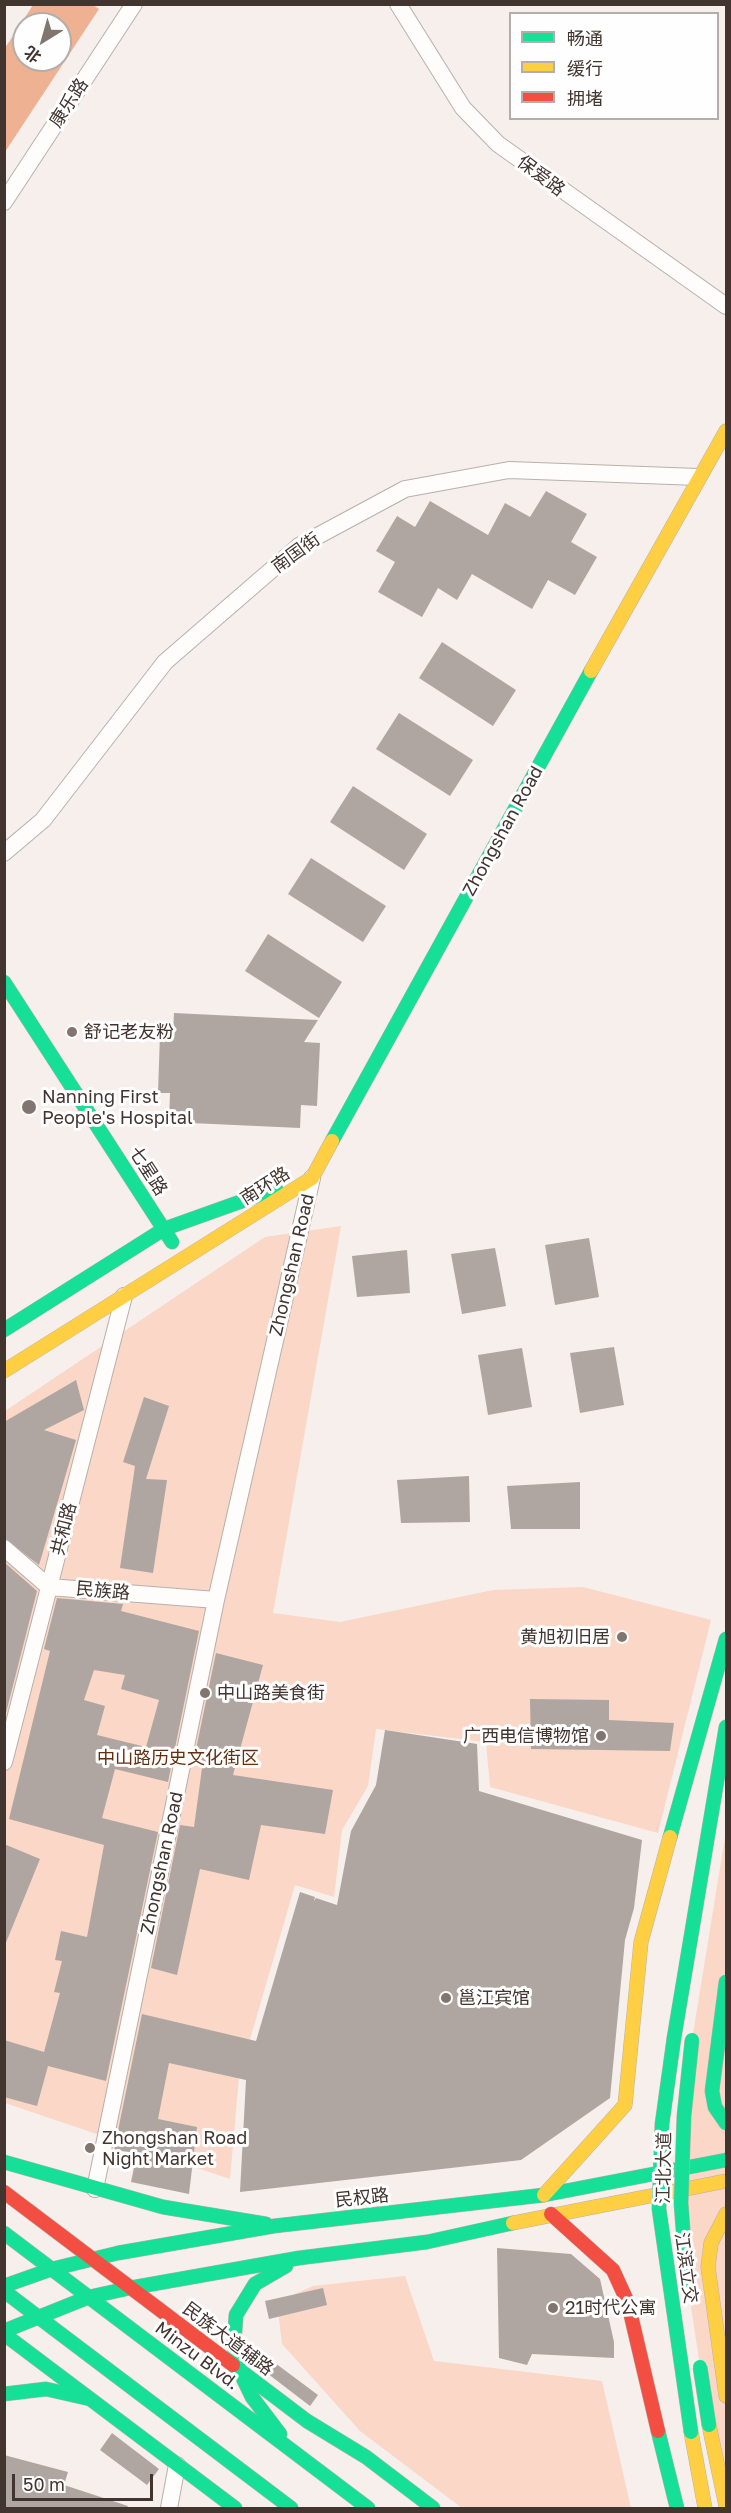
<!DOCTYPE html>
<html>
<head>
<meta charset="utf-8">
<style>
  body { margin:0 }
  #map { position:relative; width:731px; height:2513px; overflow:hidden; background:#f6efeb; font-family:"Golos Text","Noto Sans SC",sans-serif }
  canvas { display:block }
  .frame { position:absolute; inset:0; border:6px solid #42342e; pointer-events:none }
  .legend { position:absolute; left:509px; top:12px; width:210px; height:108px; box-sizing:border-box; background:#fefefe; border:2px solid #b3adab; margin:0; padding:8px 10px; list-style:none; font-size:18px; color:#42342e }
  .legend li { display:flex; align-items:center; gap:12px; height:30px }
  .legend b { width:30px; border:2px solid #b3adab }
  .north { position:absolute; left:12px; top:12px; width:60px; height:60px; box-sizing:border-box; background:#fefefe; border:2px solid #b3adab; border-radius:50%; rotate:217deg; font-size:16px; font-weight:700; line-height:24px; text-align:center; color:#42342e }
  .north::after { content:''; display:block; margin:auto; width:21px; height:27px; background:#817570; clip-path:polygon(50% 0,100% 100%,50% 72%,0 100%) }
  .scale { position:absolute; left:12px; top:2474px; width:141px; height:27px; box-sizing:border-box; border:3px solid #42342e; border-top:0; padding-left:8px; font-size:18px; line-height:21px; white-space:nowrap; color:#42342e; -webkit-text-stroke:4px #fefefe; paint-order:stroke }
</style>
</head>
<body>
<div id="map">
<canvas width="731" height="2513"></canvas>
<div class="frame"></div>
<ul class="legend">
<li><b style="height:8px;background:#16e098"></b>畅通</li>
<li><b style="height:8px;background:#ffcf43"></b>缓行</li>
<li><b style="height:8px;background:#f24e42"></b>拥堵</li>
</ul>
<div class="north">北</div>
<div class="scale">50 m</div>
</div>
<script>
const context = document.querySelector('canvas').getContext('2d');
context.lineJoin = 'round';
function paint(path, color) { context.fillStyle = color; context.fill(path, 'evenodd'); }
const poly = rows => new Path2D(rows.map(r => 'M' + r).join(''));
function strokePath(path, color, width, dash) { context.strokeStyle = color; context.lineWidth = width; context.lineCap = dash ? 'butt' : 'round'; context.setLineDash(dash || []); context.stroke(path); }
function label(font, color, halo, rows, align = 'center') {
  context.font = font + ' "Golos Text","Noto Sans SC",sans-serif'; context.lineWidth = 6; context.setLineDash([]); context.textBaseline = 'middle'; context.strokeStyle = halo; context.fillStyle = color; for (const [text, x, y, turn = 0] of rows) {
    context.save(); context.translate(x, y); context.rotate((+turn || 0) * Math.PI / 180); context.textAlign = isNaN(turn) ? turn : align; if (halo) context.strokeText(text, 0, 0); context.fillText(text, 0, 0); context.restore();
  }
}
paint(poly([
  [341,1226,273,1613,340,1622,493,1590,583,1587,711,1620,658,1833,490,1787,486,1742,376,1729,368,1786,342,1830,334,1897,295,1885,239,2077,230,2179,5,2103,5,1411,265,1237],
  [726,1831,726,2506,709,2425,685,2267,692,2040],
  [405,2276,434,2361,602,2381,631,2508,462,2508,360,2431,282,2344,277,2302,313,2286]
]), '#fad7c6');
paint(poly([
  [33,5,93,5,99,9,5,152,5,48],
  [24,24,60,24,60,60,24,60]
]), '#eeb192');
paint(poly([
  [546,491,587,514,571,542,597,557,575,595,548,580,532,609,472,574,457,600,438,588,422,617,378,592,395,562,376,551,397,516,415,527,430,501,488,535,505,503,530,517],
  [442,642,516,690,493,726,419,678],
  [399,713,473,760,450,796,376,749],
  [353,786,427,834,404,870,330,822],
  [311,858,386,906,363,942,288,894],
  [268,934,342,982,319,1018,245,971],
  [174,1013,318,1020,304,1042,320,1043,317,1106,301,1105,300,1128,169,1122,170,1093,158,1093,160,1034,173,1034],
  [589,1238,599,1297,555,1305,545,1245],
  [495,1248,506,1306,462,1314,451,1254],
  [407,1250,410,1293,357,1297,352,1256],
  [614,1347,624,1405,580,1413,570,1353],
  [522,1348,532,1407,488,1415,478,1355],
  [76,1380,84,1410,44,1430,76,1440,39,1565,4,1538,4,1422],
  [144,1397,169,1406,146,1479,167,1480,153,1573,120,1568,135,1466,123,1462],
  [469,1476,470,1522,401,1523,397,1480],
  [580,1482,580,1529,511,1529,507,1486],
  [4,1562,37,1591,6,1713,4,1713],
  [57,1598,123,1604,121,1611,199,1631,168,1782,115,1769,102,1818,158,1832,106,2081,48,2066,37,2106,4,2097,4,2040,44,2052,60,1993,54,1992,62,1961,55,1960,61,1931,87,1937,104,1845,9,1819,50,1651,44,1649],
  [94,1670,125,1675,121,1689,159,1700,146,1747,97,1735,105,1706,84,1700],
  [216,1653,263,1665,233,1775,333,1790,325,1834,261,1825,249,1880,200,1869,177,1975,151,1968,180,1825,194,1827,203,1761,194,1759],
  [530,1699,609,1700,609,1720,674,1723,670,1751,531,1749],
  [385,1730,477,1744,479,1791,642,1840,634,1908,625,1940,610,2098,521,2160,240,2192,246,2080,169,2063,158,2119,197,2127,189,2194,131,2182,137,2153,114,2150,142,2014,256,2041,300,1892,315,1897,314,1901,316,1898,337,1905,351,1831,376,1785],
  [4,1844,40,1859,5,1945,4,1945],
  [497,2248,571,2254,600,2279,614,2342,614,2358,532,2354,527,2365,499,2358],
  [323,2288,327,2305,269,2319,265,2301],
  [271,2360,318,2395,310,2406,263,2370],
  [112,2433,159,2469,147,2485,100,2450],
  [4,2455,68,2472,64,2485,128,2506,127,2508,4,2508]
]), '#afa6a1');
const street = poly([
  [398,4,463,108,498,144,726,306],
  [4,202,134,4],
  [4,853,43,820,165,662,299,546,405,489,509,470,698,477],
  [4,1548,49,1587,216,1600],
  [4,1762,124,1296],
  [95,2189,216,1600,312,1178],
  [169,2508,177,2465]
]);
const fast = poly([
  [4,982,172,1242],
  [332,1141,591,671],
  [4,1330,164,1229,276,1189],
  [670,1837,726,1639],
  [726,1982,712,2091,715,2107,726,2123],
  [674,2038,726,1727],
  [4,2162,163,2207,266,2224],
  [4,2233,368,2508],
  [4,2286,52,2269,118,2253,274,2226,544,2195,726,2160],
  [4,2291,291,2508],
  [4,2331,89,2297,130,2288,299,2258,427,2242,513,2223],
  [4,2334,235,2508],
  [233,2365,307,2421,366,2457,433,2508],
  [4,2394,46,2389,90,2399],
  [658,2431,677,2508],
  [280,2434,252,2397,239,2370,234,2346,236,2315,255,2284,286,2266]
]);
const slow = poly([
  [591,671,726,431],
  [4,1371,312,1178,332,1141],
  [544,2195,625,2105,641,1942,670,1837],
  [726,2214,711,2243,708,2267,726,2396],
  [513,2223,726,2181],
  [709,2425,726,2506],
  [691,2432,705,2508]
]);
const jam = poly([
  [4,2192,233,2365],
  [551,2214,613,2270,628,2303,658,2431]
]);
strokePath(street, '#b8b0ab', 18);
strokePath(fast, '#b8b0ab', 15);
strokePath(slow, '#b8b0ab', 15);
strokePath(jam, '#b8b0ab', 15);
strokePath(street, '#fefdfc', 16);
strokePath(fast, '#16e098', 14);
strokePath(slow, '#ffcf43', 14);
strokePath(jam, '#f24e42', 14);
const fastBridge = poly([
  [674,2038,662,2124,659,2209,691,2432],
  [687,2282,681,2203,684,2116,692,2040],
  [700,2367,709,2425]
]);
strokePath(fastBridge, '#c0afa7', 15, []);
strokePath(fastBridge, '#16e098', 14);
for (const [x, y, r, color] of [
  [72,1032,6,"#817570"],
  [29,1107,8,"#817570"],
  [622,1637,6,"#817570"],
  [205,1693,6,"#817570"],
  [601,1736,6,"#817570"],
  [446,1998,6,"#817570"],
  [90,2148,6,"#817570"],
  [553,2308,6,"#817570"]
]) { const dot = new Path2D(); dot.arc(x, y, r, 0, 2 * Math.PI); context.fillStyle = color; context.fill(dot); strokePath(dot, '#fefefe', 2); }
label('18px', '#42342e', '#fefefe', [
  ["康乐路",69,103,-57],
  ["保爱路",541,176,37],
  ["南国街",296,553,-36],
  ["Zhongshan Road",503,831,-61],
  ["七星路",148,1171,57],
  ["南环路",265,1186,-32],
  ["Zhongshan Road",292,1265,-77],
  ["共和路",64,1529,-76],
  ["民族路",103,1591,5],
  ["Zhongshan Road",162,1863,-78],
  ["江北大道",664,2168,-89],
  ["民权路",362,2198,-6],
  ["江滨立交",686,2268,82],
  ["民族大道辅路",228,2339,37],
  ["Minzu Blvd.",197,2356,37]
]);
label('18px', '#42342e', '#fefefe', [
  ["舒记老友粉",84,1032],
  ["Nanning First",42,1097],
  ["People's Hospital",42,1118],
  ["黄旭初旧居",610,1637,"right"],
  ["中山路美食街",217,1693],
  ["广西电信博物馆",589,1736,"right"],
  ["邕江宾馆",458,1998],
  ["Zhongshan Road",102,2138],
  ["Night Market",102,2159],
  ["21时代公寓",565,2308]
], 'left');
label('18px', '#642f0f', '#fefefe', [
  ["中山路历史文化街区",178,1758]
]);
</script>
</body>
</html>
